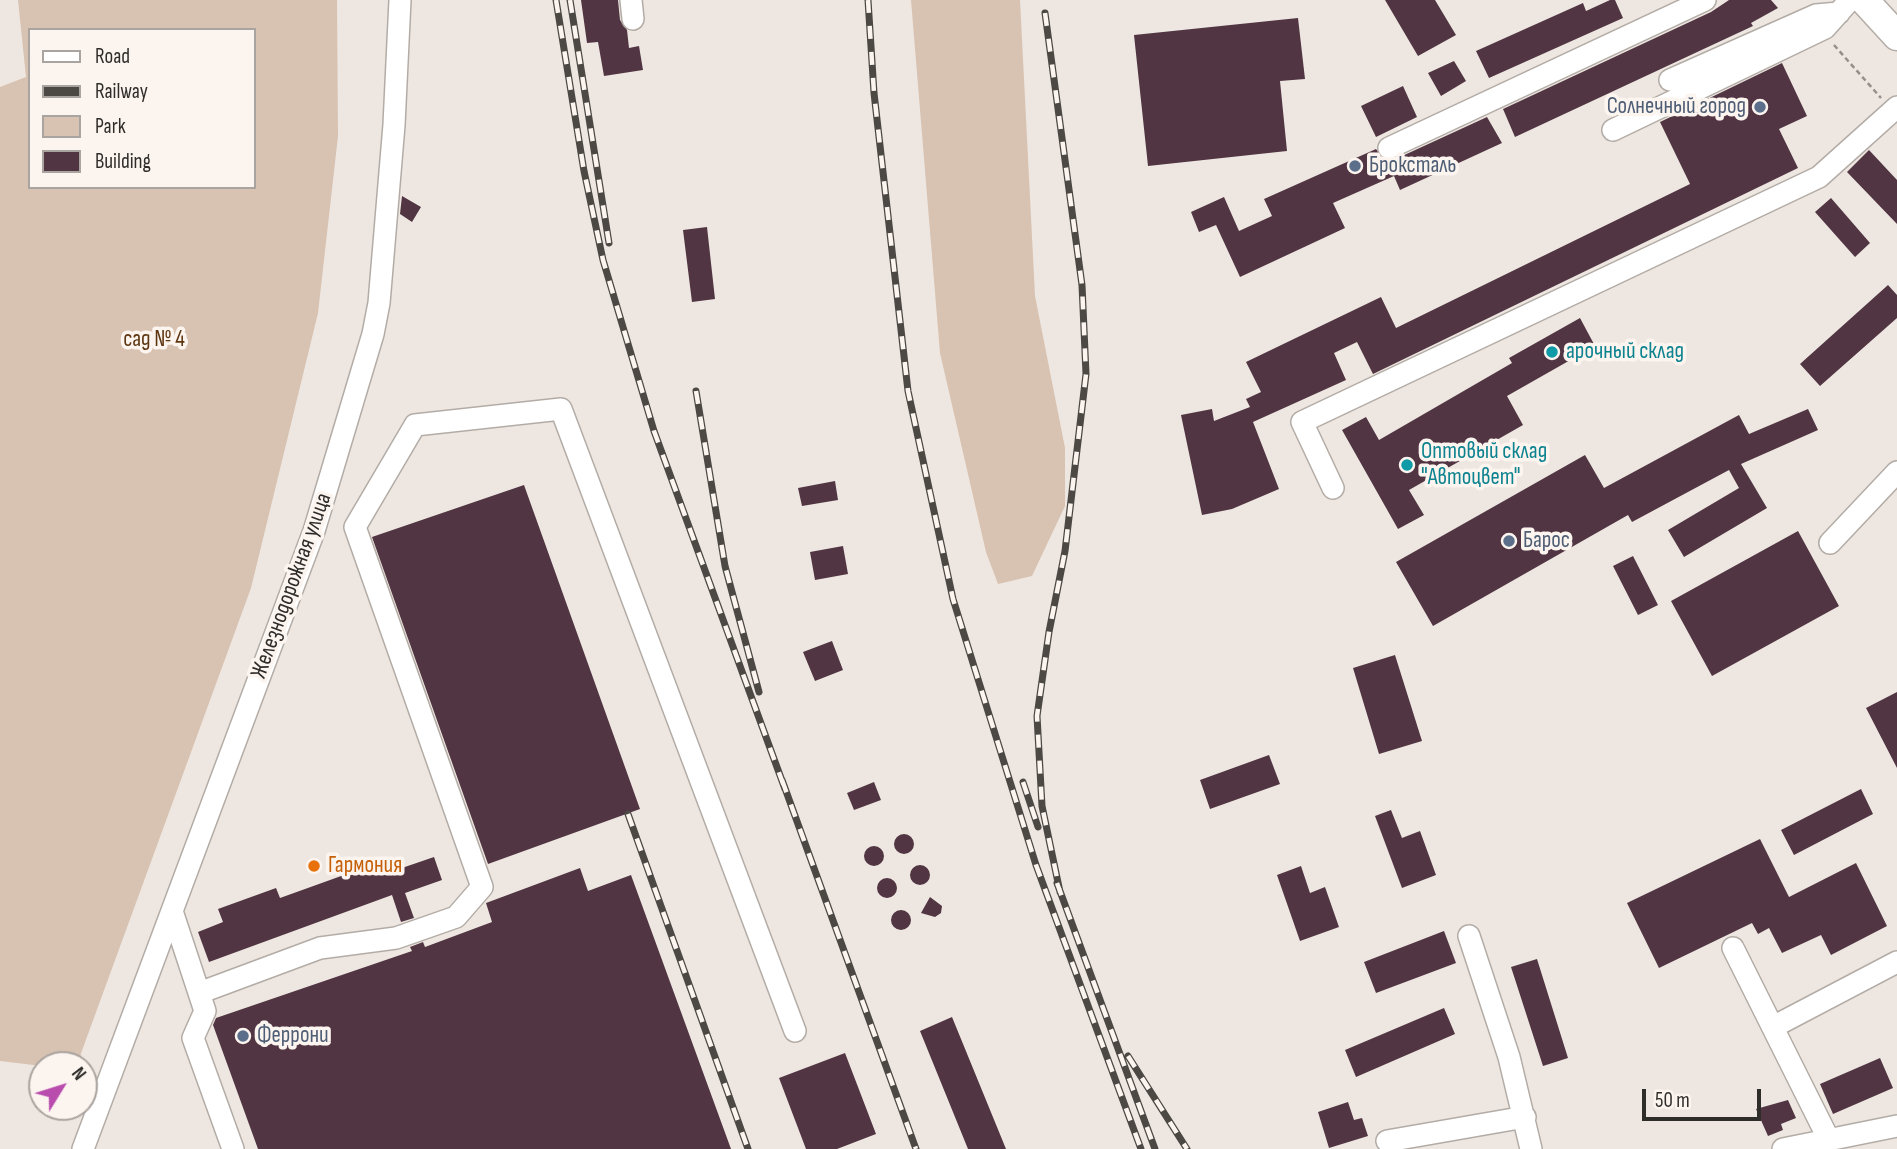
<!DOCTYPE html>
<html>
<head>
<meta charset="utf-8">
<style>
  body { margin:0 }
  #map { position:relative; width:1897px; height:1149px; overflow:hidden; background:#eee7e1; font-family:"Sofia Sans Condensed",sans-serif }
  canvas { display:block }
  .legend { position:absolute; left:28px; top:28px; width:228px; height:161px; box-sizing:border-box; background:#fcf4ef; border:2px solid #aaa4a0; margin:0; padding:9px 12px; list-style:none; font-size:21px; color:#2f2d2a }
  .legend li { display:flex; align-items:center; gap:14px; height:35px }
  .legend b { width:35px; border:2px solid #aaa4a0 }
  .north { position:absolute; left:28px; top:1051px; width:70px; height:70px; box-sizing:border-box; background:#fcf4ef; border:2px solid #aaa4a0; border-radius:50%; rotate:52deg; font-size:19px; font-weight:700; line-height:28px; text-align:center; color:#2f2d2a }
  .north::after { content:''; display:block; margin:auto; width:24px; height:32px; background:#b84dae; clip-path:polygon(50% 0,100% 100%,50% 72%,0 100%) }
  .scale { position:absolute; left:1642px; top:1089px; width:119px; height:32px; box-sizing:border-box; border:4px solid #2f2d2a; border-top:0; padding-left:9px; font-size:21px; line-height:24px; white-space:nowrap; color:#2f2d2a; -webkit-text-stroke:5px #fcf4ef; paint-order:stroke }
</style>
</head>
<body>
<div id="map">
<canvas width="1897" height="1149"></canvas>
<ul class="legend">
<li><b style="height:9px;background:#fff"></b>Road</li>
<li><b style="height:9px;background:#4c4945"></b>Railway</li>
<li><b style="height:19px;background:#d8c2b1"></b>Park</li>
<li><b style="height:19px;background:#513543"></b>Building</li>
</ul>
<div class="north">N</div>
<div class="scale">50 m</div>
</div>
<script>
const context = document.querySelector('canvas').getContext('2d');
context.lineJoin = 'round';
function paint(path, color) { context.fillStyle = color; context.fill(path, 'evenodd'); }
const poly = rows => new Path2D(rows.map(r => 'M' + r).join(''));
function strokePath(path, color, width, dash) { context.strokeStyle = color; context.lineWidth = width; context.lineCap = dash ? 'butt' : 'round'; context.setLineDash(dash || []); context.stroke(path); }
function label(font, color, halo, rows, align = 'center') {
  context.font = font + ' "Sofia Sans Condensed",sans-serif'; context.lineWidth = 7; context.setLineDash([]); context.textBaseline = 'middle'; context.strokeStyle = halo; context.fillStyle = color; for (const [text, x, y, turn = 0] of rows) {
    context.save(); context.translate(x, y); context.rotate((+turn || 0) * Math.PI / 180); context.textAlign = isNaN(turn) ? turn : align; if (halo) context.strokeText(text, 0, 0); context.fillText(text, 0, 0); context.restore();
  }
}
paint(poly([
  [18,0,337,0,338,136,318,313,251,588,80,1056,34,1065,0,1061,0,87,26,77],
  [30,30,254,30,254,187,30,187],
  [911,0,1020,0,1035,296,1065,448,1065,506,1032,576,998,584,986,552,940,353]
]), '#d8c2b1');
paint(poly([
  [581,0,618,0,620,20,627,30,629,48,639,46,643,70,604,76,598,42,587,43],
  [1385,0,1435,0,1456,35,1418,56],
  [1610,0,1615,0,1623,18,1489,78,1476,51,1583,3,1586,11],
  [1729,0,1771,0,1778,8,1751,23,1753,26,1515,137,1503,109,1711,12],
  [1298,18,1305,79,1280,81,1287,151,1148,166,1134,35],
  [1454,61,1466,81,1441,96,1428,73],
  [1782,63,1807,116,1779,129,1798,168,1373,374,1357,342,1334,353,1346,380,1253,422,1279,489,1232,509,1202,515,1181,415,1212,409,1214,421,1250,407,1246,399,1261,392,1246,362,1381,297,1396,328,1690,184,1660,122],
  [1403,86,1417,117,1376,137,1361,106],
  [1487,117,1502,143,1400,190,1394,176,1333,203,1345,228,1240,277,1216,225,1199,232,1191,212,1224,197,1239,231,1272,216,1264,199,1376,149,1387,163],
  [1869,150,1897,180,1897,224,1847,172],
  [402,196,421,207,412,222,400,214],
  [1831,198,1870,243,1855,257,1815,212],
  [707,227,715,299,692,302,683,230],
  [1888,285,1897,295,1897,318,1820,386,1800,364],
  [1580,318,1595,346,1507,396,1523,425,1409,490,1424,515,1398,529,1342,430,1366,417,1379,440,1512,363,1509,358],
  [1808,409,1818,430,1741,464,1767,508,1684,557,1668,530,1739,488,1729,470,1632,522,1628,515,1433,626,1396,562,1585,455,1604,488,1739,415,1749,434],
  [835,481,838,500,802,506,798,488],
  [524,485,640,809,488,864,372,537],
  [1798,531,1839,606,1712,676,1671,601],
  [843,546,848,574,815,580,810,552],
  [1633,556,1658,605,1638,615,1613,566],
  [832,641,843,670,815,681,803,652],
  [1395,655,1422,741,1379,754,1353,668],
  [1897,692,1897,768,1866,708],
  [1269,755,1280,784,1210,809,1200,780],
  [874,782,881,800,854,810,847,793],
  [1861,789,1873,814,1794,855,1781,830],
  [1391,810,1402,838,1420,831,1436,875,1402,888,1375,816],
  '894 844a10 10 0 1 1 20 0a10 10 0 1 1-20 0Z',
  [1760,839,1789,897,1856,863,1887,926,1831,955,1821,935,1782,953,1769,928,1758,934,1752,923,1659,968,1627,903],
  '864 856a10 10 0 1 1 20 0a10 10 0 1 1-20 0Z',
  [394,857,399,869,434,857,442,880,405,893,414,918,401,922,392,895,209,962,198,932,223,922,218,909,276,888,280,898],
  '910 875a10 10 0 1 1 20 0a10 10 0 1 1-20 0Z',
  [1301,866,1310,893,1325,887,1339,927,1300,941,1277,875],
  [580,868,588,891,631,875,731,1149,258,1149,213,1025,216,1018,412,951,410,947,423,942,425,947,492,922,486,903],
  '877 888a10 10 0 1 1 20 0a10 10 0 1 1-20 0Z',
  [930,897,942,906,941,913,935,917,921,913],
  '891 920a10 10 0 1 1 20 0a10 10 0 1 1-20 0Z',
  [1444,931,1456,963,1376,993,1364,962],
  [1537,959,1568,1058,1543,1066,1511,967],
  [1444,1008,1455,1034,1356,1077,1345,1050],
  [952,1017,1006,1149,968,1149,920,1031],
  [845,1053,876,1134,837,1149,806,1149,779,1078],
  [1880,1058,1893,1088,1833,1114,1820,1084],
  [1788,1100,1796,1118,1781,1124,1783,1130,1768,1136,1756,1109],
  [1348,1102,1354,1120,1362,1118,1368,1136,1329,1148,1318,1112]
]), '#513543');
const minor = poly([
  [631,0,633,19],
  [1670,80,1816,15,1839,13],
  [1613,130,1825,28,1850,0],
  [1389,148,1705,0],
  [1333,488,1302,422,1819,177,1897,107],
  [1830,543,1897,472],
  [172,911,205,1011,193,1038,233,1149],
  [1469,936,1509,1057,1531,1149],
  [1733,948,1829,1140],
  [199,993,320,948,396,938,456,917,482,887,355,527,415,425,561,409,795,1031],
  [1773,1027,1897,962],
  [1387,1141,1525,1117],
  [83,1149,314,531,373,334,379,303,394,125,400,0],
  [1783,1149,1897,1126]
]);
const major = poly([
  [1864,0,1897,36]
]);
strokePath(minor, '#b3aca6', 24);
strokePath(major, '#b3aca6', 31);
strokePath(poly([
  [1834,45,1881,98]
]), '#948f8a', 2.5, [5, 3.5]);
strokePath(minor, '#fff', 21);
strokePath(major, '#fff', 28);
const rail = poly([
  [556,0,584,171,603,260,654,431,785,789],
  [570,0,609,243],
  [868,0,874,93,908,391,953,599,1036,865,1141,1149],
  [1045,13,1082,285,1086,374,1065,551,1049,632,1037,716,1042,806,1060,892],
  [696,391,725,566,759,692],
  [782,780,916,1149],
  [1023,782,1038,827],
  [628,814,748,1149],
  [1057,883,1155,1149],
  [1128,1056,1187,1149]
]);
strokePath(rail, '#4c4945', 7);
strokePath(rail, '#fcf4ef', 4.5, [13]);
for (const [x, y, r, color] of [
  [1760,107,7,"#5c6f8a"],
  [1355,166,7,"#5c6f8a"],
  [1552,352,7,"#0f9aa8"],
  [1407,465,7,"#0f9aa8"],
  [1509,541,7,"#5c6f8a"],
  [314,866,7,"#e8710a"],
  [243,1036,7,"#5c6f8a"]
]) { const dot = new Path2D(); dot.arc(x, y, r, 0, 2 * Math.PI); context.fillStyle = color; context.fill(dot); strokePath(dot, '#fcf4ef', 2.5); }
label('23px', '#4e5e75', '#fcf4ef', [
  ["Солнечный город",1746,107,"right"],
  ["Броксталь",1369,166],
  ["Барос",1523,541],
  ["Феррони",257,1036]
], 'left');
label('23px', '#5e3712', '#fcf4ef', [
  ["сад № 4",154,340]
]);
label('23px', '#0d838f', '#fcf4ef', [
  ["арочный склад",1566,352],
  ["Оптовый склад",1421,452],
  ["\"Автоцвет\"",1421,478]
], 'left');
label('23px', '#2f2d2a', '#fcf4ef', [
  ["Железнодорожная улица",292,586,-70]
]);
label('23px', '#c56008', '#fcf4ef', [
  ["Гармония",328,866]
], 'left');
</script>
</body>
</html>
